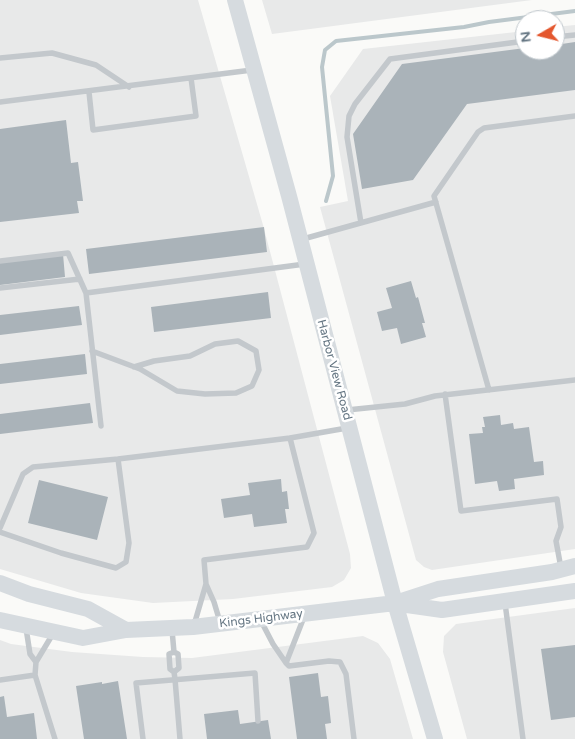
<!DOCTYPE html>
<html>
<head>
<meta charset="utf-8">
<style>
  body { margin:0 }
  #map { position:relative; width:575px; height:739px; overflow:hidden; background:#fafaf8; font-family:"Varela Round",sans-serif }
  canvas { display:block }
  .north { position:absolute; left:515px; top:10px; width:50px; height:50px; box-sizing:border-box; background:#fff; border:1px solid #c1c8cd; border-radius:50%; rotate:262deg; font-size:14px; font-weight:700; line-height:20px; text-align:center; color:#657683 }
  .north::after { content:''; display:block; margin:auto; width:18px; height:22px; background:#e4572e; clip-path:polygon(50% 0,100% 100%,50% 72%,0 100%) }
</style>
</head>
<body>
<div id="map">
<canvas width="575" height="739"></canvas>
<div class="north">N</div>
</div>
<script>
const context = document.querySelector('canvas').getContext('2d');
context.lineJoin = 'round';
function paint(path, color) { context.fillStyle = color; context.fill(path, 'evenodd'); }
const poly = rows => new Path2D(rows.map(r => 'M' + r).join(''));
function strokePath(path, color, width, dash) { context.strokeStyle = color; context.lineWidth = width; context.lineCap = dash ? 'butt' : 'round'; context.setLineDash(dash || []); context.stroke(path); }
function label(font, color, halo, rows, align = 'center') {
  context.font = font + ' "Varela Round",sans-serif'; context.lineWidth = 5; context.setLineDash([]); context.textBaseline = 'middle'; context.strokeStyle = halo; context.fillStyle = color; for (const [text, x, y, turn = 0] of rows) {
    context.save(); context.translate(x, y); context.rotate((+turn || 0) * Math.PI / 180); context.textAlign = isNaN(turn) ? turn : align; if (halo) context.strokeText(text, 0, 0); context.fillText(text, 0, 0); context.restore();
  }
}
paint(poly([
  [0,0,198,0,263,225,350,554,351,568,344,580,332,587,233,599,153,603,81,593,0,569],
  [262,0,532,0,272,34],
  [575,25,575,549,432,570,424,567,416,560,320,207,348,201,330,96,363,49,525,31,525,50,555,50,555,27],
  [575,608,575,739,467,739,443,652,444,636,456,624],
  [363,636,378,643,390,659,413,739,0,739,0,640,11,644,72,652,143,657,192,658]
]), '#e8e9e9');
strokePath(poly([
  [326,201,333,176,322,67,325,50,336,41,464,27,489,22,575,11]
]), '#bbc7cb', 4);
paint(poly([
  [575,42,575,90,467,104,413,180,362,189,353,134,402,64,525,48,525,50,555,50,555,45],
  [66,120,71,163,78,162,83,201,77,201,79,213,0,222,0,129],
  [264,227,267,252,89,274,86,249],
  [63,254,65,277,0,285,0,261],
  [411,281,416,298,418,297,425,323,422,323,426,337,401,344,397,328,382,331,377,312,392,308,386,288],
  [268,292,271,318,154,332,151,307],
  [79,306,82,325,0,335,0,315],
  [85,354,87,374,0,384,0,364],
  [90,403,93,423,0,434,0,414],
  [500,415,501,425,513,423,514,429,529,427,534,462,543,461,544,475,514,479,515,489,499,491,497,481,475,484,469,434,483,433,482,427,485,427,483,417],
  [281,479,282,492,287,491,289,509,285,509,287,523,254,527,252,514,224,518,221,499,250,495,248,483],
  [39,480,108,497,97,540,28,523],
  [575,645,575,717,551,720,541,649],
  [318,673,321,697,328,696,331,723,325,724,327,739,297,739,289,677],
  [118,681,127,739,84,739,76,686,102,682,102,684],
  [4,696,7,717,34,713,37,739,0,739,0,697],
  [238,710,240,724,268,720,271,739,207,739,204,714]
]), '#aab3b9');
strokePath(poly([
  [555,37,575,35],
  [0,58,52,53,96,65,129,87],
  [89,92,93,130,196,116,191,78],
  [0,102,252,70],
  [361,223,347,137,349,116,355,104,390,59,525,41],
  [303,239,436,202],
  [0,261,68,253,86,293,305,264],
  [0,288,80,279],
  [86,293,101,426],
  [92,351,140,369,177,391,205,394,236,393,252,386,259,370,256,351,238,341,215,344,190,356,154,361,134,367],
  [489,390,434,196,478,132,484,128,575,116],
  [445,394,461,511,557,499,561,527,556,541,561,568],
  [347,410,405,404,435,396,575,380],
  [0,528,23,474,33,467,118,459],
  [0,532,61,553,116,568,126,562,129,543,118,459,290,438,347,428],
  [206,584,214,602,220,622],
  [505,603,523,739],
  [261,621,273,644,286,663,289,666,329,661,340,662,346,674,354,739],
  [194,625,206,584,204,560,307,547,314,533,290,438],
  [26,628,30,654,36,662,54,632],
  [172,630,174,652],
  [174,652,169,654,170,669,174,672,175,679,180,739],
  [174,652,178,654,179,668,174,672],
  [36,662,35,675,55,739],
  [286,663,304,617],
  [0,680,35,675],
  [143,739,136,683,255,673,258,721]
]), '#c3c8cc', 5.5);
strokePath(poly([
  [235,0,289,196,395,603,435,739],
  [0,583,29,594,88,609,126,630],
  [400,604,442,610,575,591],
  [0,620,83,638,126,630,193,627,395,603,438,589,552,572,575,566]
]), '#d6dbdf', 16);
label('12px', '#657683', '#fff', [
  ["Harbor View Road",334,370,75],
  ["Kings Highway",261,619,-7]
]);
</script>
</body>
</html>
